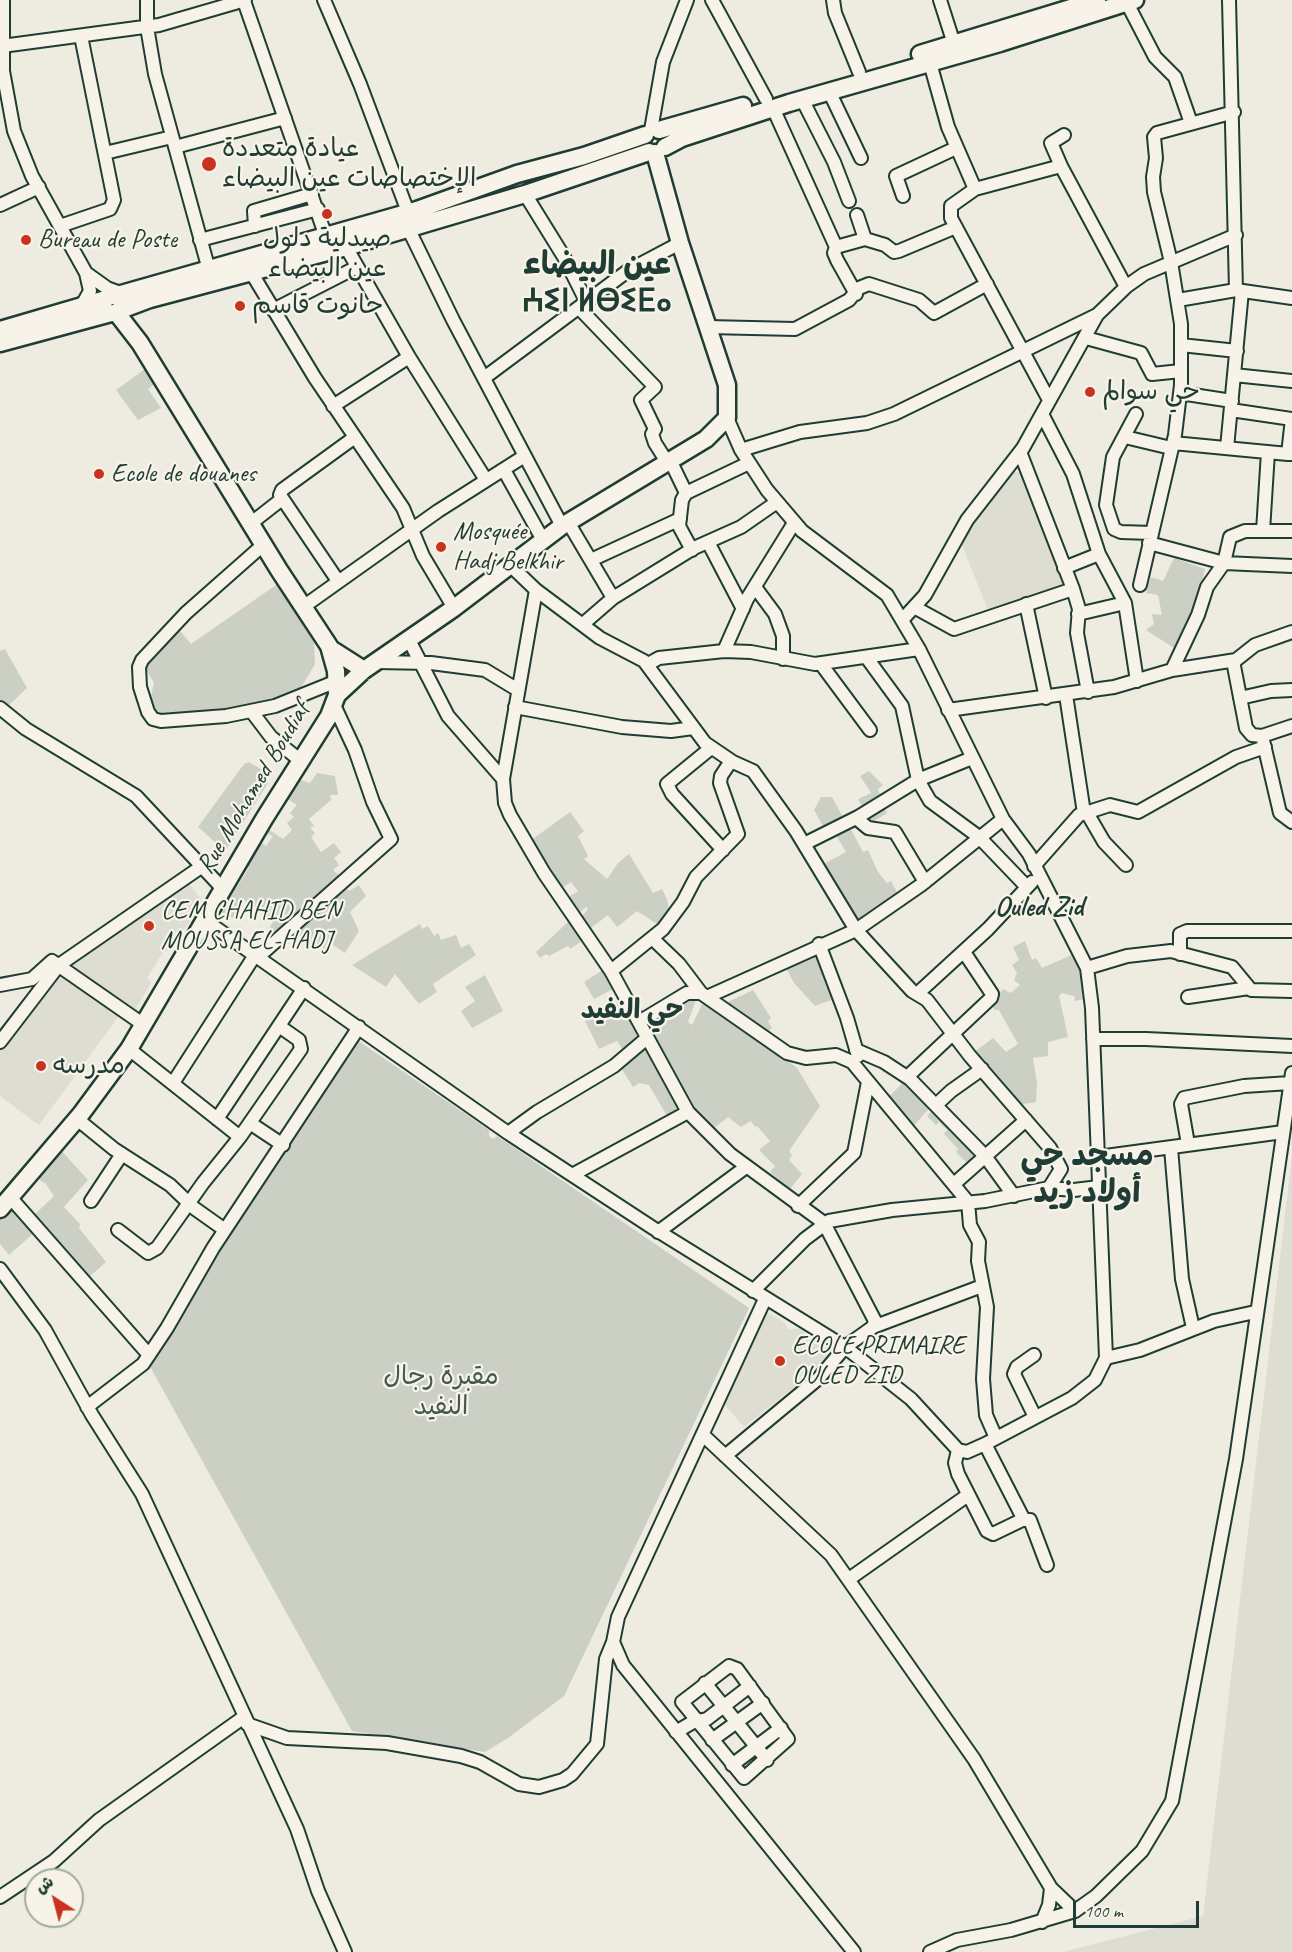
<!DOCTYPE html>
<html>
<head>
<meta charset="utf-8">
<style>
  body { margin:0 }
  #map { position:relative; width:1292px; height:1952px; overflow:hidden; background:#eeece1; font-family:Caveat,"Playpen Sans Arabic",sans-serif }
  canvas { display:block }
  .north { position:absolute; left:24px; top:1868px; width:60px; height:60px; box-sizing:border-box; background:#f7f3e8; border:2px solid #a1aaa0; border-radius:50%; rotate:324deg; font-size:16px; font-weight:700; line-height:24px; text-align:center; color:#1f3d34 }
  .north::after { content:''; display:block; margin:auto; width:21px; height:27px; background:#c8321e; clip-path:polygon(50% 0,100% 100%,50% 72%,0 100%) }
  .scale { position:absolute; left:1073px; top:1901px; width:126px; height:27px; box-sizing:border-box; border:3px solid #1f3d34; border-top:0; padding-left:8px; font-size:18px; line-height:21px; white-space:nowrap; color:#1f3d34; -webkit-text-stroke:4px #f7f3e8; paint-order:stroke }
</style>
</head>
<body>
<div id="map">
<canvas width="1292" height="1952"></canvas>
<div class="north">ش</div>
<div class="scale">100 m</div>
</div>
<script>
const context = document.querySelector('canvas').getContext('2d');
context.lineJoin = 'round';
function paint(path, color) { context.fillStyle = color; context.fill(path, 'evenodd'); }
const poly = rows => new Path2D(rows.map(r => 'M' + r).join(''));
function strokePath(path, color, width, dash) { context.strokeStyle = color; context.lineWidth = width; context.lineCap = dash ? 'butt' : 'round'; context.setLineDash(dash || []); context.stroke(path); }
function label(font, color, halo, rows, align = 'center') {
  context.font = font + ' Caveat,"Playpen Sans Arabic","Noto Sans Tifinagh",sans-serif'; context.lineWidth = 4.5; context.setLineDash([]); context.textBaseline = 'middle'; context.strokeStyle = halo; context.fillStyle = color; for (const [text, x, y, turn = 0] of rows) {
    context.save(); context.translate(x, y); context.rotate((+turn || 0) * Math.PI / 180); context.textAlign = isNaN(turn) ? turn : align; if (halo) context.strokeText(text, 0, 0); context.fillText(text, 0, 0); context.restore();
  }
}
paint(poly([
  [1008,472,1025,472,1069,586,990,615,959,538],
  [183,876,203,902,170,950,163,952,147,978,151,983,134,1011,62,961],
  [56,966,121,1013,39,1125,0,1096,0,1037],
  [1292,1155,1292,1952,1063,1952,1203,1916],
  [765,1311,784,1322,789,1330,799,1328,831,1350,811,1374,744,1427,720,1399]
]), '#ddddd2');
paint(poly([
  [145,369,156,383,148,389,161,408,138,420,116,390],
  [1174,558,1205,569,1197,608,1190,626,1174,648,1146,630,1154,624,1152,614,1162,615,1158,595,1146,593,1151,577,1163,581],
  [279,583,314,643,315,664,299,691,255,710,159,718,149,704,154,683,142,663,176,626,191,644],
  [5,649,27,688,8,706,0,701,0,651],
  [249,762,264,771,260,778,268,783,225,851,198,827,244,764],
  [869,771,883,785,878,789,887,813,871,823,858,799,871,793,860,776],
  [317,773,335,776,338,795,330,795,331,800,309,819,314,826,310,828,315,833,311,837,321,852,334,843,341,852,334,858,339,865,333,870,343,879,279,936,268,930,273,922,244,900,233,918,221,912,249,868,239,861,254,838,266,846,273,836,260,830,262,825,283,839,292,830,287,823,294,817,290,813,297,805,284,797,295,778,310,783],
  [821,797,832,797,845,821,825,830,814,810],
  [570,812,584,831,578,836,588,856,584,859,607,879,618,863,629,854,653,893,662,889,667,899,669,909,665,923,657,924,637,911,617,927,608,915,587,931,579,920,588,909,586,907,578,914,566,899,578,891,571,882,559,890,530,841],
  [849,826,863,852,868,850,878,872,887,883,891,881,900,898,855,925,822,865,846,852,834,832],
  [359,885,366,896,350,912,359,931,345,953,333,945,325,953,292,931,346,888,349,891],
  [571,919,585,939,570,949,568,946,549,956,546,954,540,958,536,952],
  [420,924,422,929,428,926,434,936,438,933,441,940,456,935,461,948,469,944,476,955,433,984,437,992,419,1004,395,974,386,987,352,965],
  [1025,941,1032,960,1036,958,1042,968,1074,954,1083,973,1085,999,1075,1001,1074,996,1062,993,1059,996,1068,1037,1048,1042,1048,1056,1033,1058,1037,1083,1036,1102,1018,1105,972,1054,993,1038,1006,1052,1018,1044,999,1010,995,1010,991,1005,1003,989,1011,993,1020,985,1014,980,1017,973,1012,965,1019,960,1013,947],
  [815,948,837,998,815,1006,794,983,784,964],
  [604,969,615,988,594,999,584,982],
  [485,975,503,1011,472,1028,461,1011,475,1001,465,987],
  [753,990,771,1018,768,1021,772,1028,768,1032,772,1038,731,1010,728,1002],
  [697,997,688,1022,692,1025,705,998,797,1068,820,1106,789,1151,792,1155,789,1160,802,1174,790,1189,770,1172,775,1166,759,1150,770,1141,757,1126,755,1127,751,1121,741,1127,728,1117,713,1129,694,1112,644,1023,659,1003],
  [621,1001,636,1026,637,1038,624,1052,617,1041,599,1049,585,1021],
  [354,1038,489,1130,489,1136,493,1139,497,1136,749,1308,564,1696,508,1738,485,1752,352,1731,148,1363,211,1258],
  [645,1043,683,1108,667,1116,649,1085,639,1083,633,1087,620,1066],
  [906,1079,933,1104,912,1128,886,1100],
  [935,1107,978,1154,968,1164,956,1152,958,1149,944,1134,947,1130,939,1122,936,1125,927,1116],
  [58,1147,88,1180,64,1207,80,1224,79,1228,106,1262,87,1279,32,1217,54,1196,46,1184,34,1176],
  [9,1205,35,1232,9,1255,0,1244,0,1215]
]), '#cccfc4');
const minor = poly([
  [3,0,3,71,14,131,32,176,86,273,90,291,81,307],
  [147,0,147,27,155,74,209,270],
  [324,0,360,84,408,212],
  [712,0,766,99],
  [833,0,835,13,859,72],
  [940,0,954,44],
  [1229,0,1236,290],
  [244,1,326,237],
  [1127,3,1155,57,1175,77,1191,123],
  [2,46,159,25,245,0],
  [930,63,948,127,975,189,951,206,951,218,1049,400],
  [829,91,861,158],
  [802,99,834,162,849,201],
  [773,108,836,247,865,239,885,245,894,252,899,251,956,227],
  [651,130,663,62,687,0],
  [175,147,285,118],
  [105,153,172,137],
  [1061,166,1126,287],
  [975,189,1061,166,1051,143,1064,135],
  [525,194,564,257,587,303],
  [903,196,896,176,956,148],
  [0,205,39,187],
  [857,215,865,239],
  [60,226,110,209,114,200,81,36],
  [255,226,254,211,312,194],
  [408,228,453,320,562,526],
  [200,240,318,209],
  [346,247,409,357,486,480],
  [836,247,834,253,837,260,856,294],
  [251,272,315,378,403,508,423,556,454,608],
  [86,273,107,288,123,294],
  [1178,300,1236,290,1292,298],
  [579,308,655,387,641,400,655,429,652,434,655,443,667,462],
  [273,310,357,267],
  [708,327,795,329,849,300,859,288,869,284,919,300,934,313,987,284],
  [1086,338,1141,353,1152,374,1181,371],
  [1181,345,1237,351],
  [1234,375,1292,381],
  [484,378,629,270,680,243],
  [1180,393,1232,401],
  [333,406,409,357],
  [1231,410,1292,419],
  [1042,414,1073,474,1099,554,1125,603,1137,681],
  [1136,414,1113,457,1106,505,1114,529,1121,532,1152,533],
  [1292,419,1288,454,1292,454],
  [1125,437,1171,448],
  [1173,443,1288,454],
  [1227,448,1242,291],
  [741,450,800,432,867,423,894,414,1097,315,1127,286,1144,274,1236,235],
  [1020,452,1073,589],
  [670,460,686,493,749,463],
  [504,470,543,540],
  [686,493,682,500,679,526,692,550],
  [568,522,613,598,583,624],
  [250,524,282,499],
  [1263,531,1268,452],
  [708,542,743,609],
  [1149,543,1224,563,1292,566],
  [263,545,186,613,142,660,139,667,140,687,148,712,153,719,161,721,226,716,275,706,337,681],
  [591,560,680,519],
  [511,566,536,590,600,638,644,661,705,743,733,762,753,771,796,831,856,930,912,991,927,1000,970,1056,1050,1148,1061,1169,1049,1188],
  [1064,568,1099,554],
  [338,581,280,495,282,490,355,437],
  [1140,585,1175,435,1181,385,1181,324,1171,262,1154,192,1153,177,1156,158,1154,137,1157,133,1234,112],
  [755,587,775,614,783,636,783,659],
  [536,590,503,779,505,803,510,815,544,873,611,971,688,1112,730,1154,824,1223,875,1321,873,1327,845,1347,819,1378,725,1456],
  [613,598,694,548,741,527,777,502],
  [1026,604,1046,698],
  [303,607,438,511,523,457],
  [914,607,954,629,1073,589,1079,609,1077,633,1088,692],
  [1078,614,1125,603],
  [903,619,925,595,967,520,1023,448,1097,315],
  [409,640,448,716,503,779],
  [724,651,747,599,794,523],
  [867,658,902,706,918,780,930,801,979,837,1026,886],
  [1233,661,1246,728,1252,735,1262,736],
  [376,662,431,663,485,670,518,690],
  [648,664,659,658,724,651,751,652,815,664,919,649],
  [821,664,870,730],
  [1172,670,1236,660,1255,645,1292,632],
  [1066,695,1084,813],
  [1240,698,1271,691,1292,690],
  [515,707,622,727,671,731,693,728],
  [0,708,26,729,136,796,223,889],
  [948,710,1114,687,1172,670,1198,615,1207,587,1224,563,1230,537,1245,531,1292,531],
  [252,712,271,737,301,761],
  [1292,726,1262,736,1280,813,1292,822],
  [711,748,667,784,672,794,723,850],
  [1086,811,1104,842,1126,865],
  [856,818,868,828,895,832,925,882],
  [804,844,858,817,918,780,972,758],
  [1034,866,1079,815,1110,805,1138,812,1236,757,1265,747],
  [206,921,508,1133,653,1228,845,1347,911,1399,958,1450,967,1452,985,1444,1072,1398,1095,1380,1106,1358,1092,1008,1087,968,1029,854,1003,819,919,649,887,595,802,531,767,490,741,450,727,418],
  [652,938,679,964,701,993],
  [819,944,847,1018,858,1056],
  [1180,954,1180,934,1187,931,1292,931],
  [258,957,391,839,373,802,355,750,334,705],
  [1087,968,1127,956,1171,951,1232,967,1251,990,1292,991],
  [611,971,663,929,683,902,696,877,738,834,720,783,721,776,731,761],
  [0,985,32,979,52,961,144,1025],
  [917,994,988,929,1032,882],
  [709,996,856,930,921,885,1003,819],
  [1188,997,1249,988],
  [639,1022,687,993,701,993,787,1053,806,1058,836,1055,852,1062,968,1202,970,1225,979,1242,978,1261,987,1307,983,1379,986,1415,996,1438],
  [1093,1039,1146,1039,1292,1046],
  [0,1042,59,965,201,867],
  [129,1049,240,1137],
  [856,1050,884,1062,910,1079,985,1156,1014,1196],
  [907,1077,991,998,992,994,964,952],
  [173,1083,255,955],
  [936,1105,951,1091,982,1069],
  [77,1119,114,1149,170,1185,194,1208,225,1230],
  [217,1119,304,988],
  [250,1123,283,1145],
  [508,1133,537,1112,614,1066,647,1038],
  [1188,1144,1181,1104,1184,1098,1244,1086,1290,1083],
  [1171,1148,1182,1279,1193,1328],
  [1098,1157,1283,1132],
  [572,1175,688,1112],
  [954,1184,1026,1120],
  [10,1197,149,1355],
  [91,1201,122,1154],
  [798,1206,854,1153,868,1082],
  [118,1230,148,1253,157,1248,203,1183,240,1137,301,1049,299,1040,279,1026],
  [658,1232,746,1167],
  [0,1269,45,1330,92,1415,142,1494,297,1829,318,1891,345,1952],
  [753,1291,805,1239,829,1221,892,1210,985,1201,1049,1188,1074,1190,1099,1187],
  [765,1299,618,1617,613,1642,623,1665,854,1952],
  [873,1327,982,1286],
  [1034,1355,1017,1367,1014,1374,1035,1417],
  [1106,1358,1140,1350,1214,1321,1255,1312],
  [87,1407,143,1364,167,1328,213,1248,359,1027],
  [703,1435,831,1555,974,1759,1051,1888,1075,1911],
  [985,1444,1024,1520],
  [958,1450,955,1463,958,1474,987,1531,993,1534,1022,1520,1030,1520,1047,1565],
  [849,1579,968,1495],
  [729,1666,737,1669,788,1739,744,1778,682,1702,729,1666],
  [705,1683,767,1760],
  [247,1724,287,1738,387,1743,461,1756,480,1762,519,1784,539,1787,563,1780,572,1774,597,1744,606,1659,613,1642],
  [676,1732,693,1722,707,1719,750,1686],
  [712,1740,763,1703],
  [732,1765,781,1728],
  [0,1897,54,1861,99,1820,244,1717],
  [1042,1922,1049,1905,1051,1888],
  [930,1952,957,1940,1011,1930,1075,1911,1096,1896,1142,1851,1172,1801,1236,1459,1292,1073]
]);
const major = poly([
  [920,54,1097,0],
  [659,130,743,106],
  [665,147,682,138,789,103,1000,43,1135,0],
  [114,296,417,210,517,174,584,156,645,135],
  [118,311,150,299,346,247,525,194,649,152],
  [0,330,106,299],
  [0,343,111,313],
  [331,649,364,670],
  [337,695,364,670,454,608,562,526,706,439,727,418,727,385,680,243,655,153],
  [0,1209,81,1114,129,1049,264,819,329,716,337,695,336,671,329,646,279,570,140,343,116,312]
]);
strokePath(minor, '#1f3d34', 16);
strokePath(major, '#1f3d34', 21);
strokePath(minor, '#f7f3e8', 12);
strokePath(major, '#f7f3e8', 16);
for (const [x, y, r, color] of [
  [209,164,8,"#c8321e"],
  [327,214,6,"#c8321e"],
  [26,240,6,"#c8321e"],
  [240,306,6,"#c8321e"],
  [1090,392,6,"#c8321e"],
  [99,474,6,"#c8321e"],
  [441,547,6,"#c8321e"],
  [149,926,6,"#c8321e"],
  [41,1066,6,"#c8321e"],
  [780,1361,6,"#c8321e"]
]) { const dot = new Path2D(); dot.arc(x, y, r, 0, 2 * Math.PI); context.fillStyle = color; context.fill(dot); strokePath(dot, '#f7f3e8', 2); }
label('26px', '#1f3d34', '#f7f3e8', [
  ["عيادة متعددة",222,149],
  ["الإختصاصات عين البيضاء",222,179],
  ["صيدلية دلول",327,239,"center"],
  ["عين البيضاء",327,269,"center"],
  ["Bureau de Poste",38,240],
  ["حانوت قاسم",252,306],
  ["حي سوالم",1102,392],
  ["Ecole de douanes",111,474],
  ["Mosquée",453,532],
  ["Hadj Belkhir",453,562],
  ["CEM CHAHID BEN",161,911],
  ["MOUSSA EL-HADJ",161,941],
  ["مدرسه",53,1066],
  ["ECOLE PRIMAIRE",792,1346],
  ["OULED ZID",792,1376]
], 'left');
label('26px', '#1f3d34', '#f7f3e8', [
  ["Rue Mohamed Boudiaf",254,788,-59]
]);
label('26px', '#425a51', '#f7f3e8', [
  ["مقبرة رجال",441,1377],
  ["النفيد",441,1407]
]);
label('bold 27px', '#1f3d34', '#f7f3e8', [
  ["حي النفيد",632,1011]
]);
label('bold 28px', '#1f3d34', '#f7f3e8', [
  ["Ouled Zid",1039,908]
]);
label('bold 32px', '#1f3d34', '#f7f3e8', [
  ["عين البيضاء",597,266],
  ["ⵄⵉⵏ ⵍⴱⵉⴹⴰ",597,303],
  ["مسجد حي",1087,1157],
  ["أولاد زيد",1087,1194]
]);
</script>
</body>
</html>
